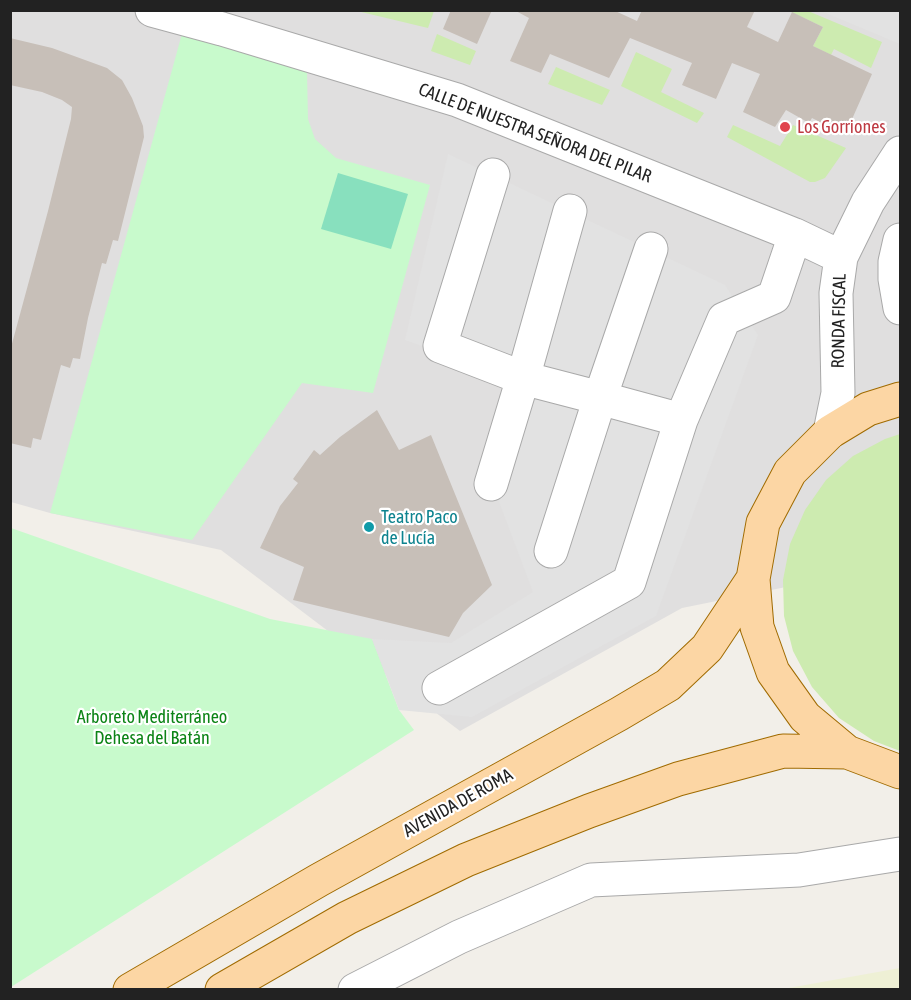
<!DOCTYPE html>
<html>
<head>
<meta charset="utf-8">
<style>
  body { margin:0 }
  #map { position:relative; width:911px; height:1000px; overflow:hidden; background:#f2efe9; font-family:"Asap Condensed",sans-serif }
  canvas { display:block }
  .frame { position:absolute; inset:0; border:12px solid #222; pointer-events:none }
</style>
</head>
<body>
<div id="map">
<canvas width="911" height="1000"></canvas>
<div class="frame"></div>
</div>
<script>
const context = document.querySelector('canvas').getContext('2d');
context.lineJoin = 'round';
function paint(path, color) { context.fillStyle = color; context.fill(path, 'evenodd'); }
const poly = rows => new Path2D(rows.map(r => 'M' + r).join(''));
function strokePath(path, color, width, dash) { context.strokeStyle = color; context.lineWidth = width; context.lineCap = dash ? 'butt' : 'round'; context.setLineDash(dash || []); context.stroke(path); }
function label(font, color, halo, rows, align = 'center') {
  context.font = font + ' "Asap Condensed",sans-serif'; context.lineWidth = 4.5; context.setLineDash([]); context.textBaseline = 'middle'; context.strokeStyle = halo; context.fillStyle = color; for (const [text, x, y, turn = 0] of rows) {
    context.save(); context.translate(x, y); context.rotate((+turn || 0) * Math.PI / 180); context.textAlign = isNaN(turn) ? turn : align; if (halo) context.strokeText(text, 0, 0); context.fillText(text, 0, 0); context.restore();
  }
}
paint(poly([
  [10,11,900,11,900,564,682,608,460,731,221,550,50,513,11,502]
]), '#e0dfdf');
paint(poly([
  [900,968,900,989,783,989]
]), '#eef0d5');
paint(poly([
  [357,11,434,10,434,11,428,28],
  [789,11,808,11,882,42,871,68,834,49,831,55,813,46,823,27],
  [437,34,476,51,470,65,431,51],
  [636,52,672,69,661,92,704,113,697,123,621,86],
  [556,67,610,90,602,105,548,84],
  [733,125,780,146,793,125,846,148,825,178,815,182,810,182,727,137],
  [900,434,900,751,874,741,839,718,812,687,793,651,784,616,783,580,790,544,805,510,826,480,853,456,885,439]
]), '#cdebb0');
paint(poly([
  [183,30,307,72,308,119,315,139,336,158,430,185,373,393,302,383,192,540,50,513],
  [11,528,270,619,372,639,399,710,414,730,11,987]
]), '#c8facc');
paint(poly([
  [338,173,408,194,391,249,321,229]
]), '#88e0be');
paint(poly([
  [821,11,900,11,900,44],
  [448,154,725,285,758,335,656,616,472,717,399,710,372,639,451,643,533,592,498,499,473,486,518,380,405,340]
]), '#e2e2e2');
paint(poly([
  [451,10,492,10,477,44,443,29],
  [514,10,613,10,637,21,642,10,755,10,747,27,778,42,792,12,823,27,813,46,872,74,845,135,812,118,809,123,786,110,775,127,743,112,760,74,732,63,716,99,682,85,692,63,630,38,609,78,550,54,541,73,510,61,529,18],
  [10,38,52,48,107,68,122,80,132,98,143,126,144,137,118,241,113,240,106,264,102,263,88,318,80,359,73,358,70,368,61,365,41,440,33,438,31,448,10,443,10,351,48,211,71,119,72,107,62,100,42,92,10,85],
  [377,410,399,450,431,435,492,585,463,613,449,637,293,600,304,567,260,548,280,506,298,483,293,479,314,450,320,455,340,437]
]), '#c7bfb8');
const minor = poly([
  [152,10,222,29,457,100,795,235,841,257],
  [493,175,440,346,523,378,570,211],
  [900,240,895,262,895,279,900,308],
  [651,249,600,398,681,420],
  [830,432,838,393,836,293,841,257,868,202,900,153],
  [491,484,523,378,600,398,551,551],
  [439,688,629,582,681,420,724,319,774,297,795,235],
  [355,990,459,937,591,880,799,870,900,854]
]);
const major = poly([
  [900,399,868,409,830,432,790,472,763,523,753,579,757,627,773,672,805,717,847,752,900,772],
  [130,990,319,880,619,714,668,685,707,648,753,579],
  [222,990,347,918,466,860,589,811,678,779,783,751,847,752]
]);
strokePath(minor, '#a9a9a9', 35);
strokePath(major, '#a06b00', 35);
strokePath(minor, '#fff', 33);
strokePath(major, '#fcd6a4', 33);
for (const [x, y, r, color] of [
  [785,127,6,"#e0444e"],
  [369,527,6,"#0f9aa8"]
]) { const dot = new Path2D(); dot.arc(x, y, r, 0, 2 * Math.PI); context.fillStyle = color; context.fill(dot); strokePath(dot, '#fff', 2); }
label('18px', '#be3a42', '#fff', [
  ["Los Gorriones",797,127]
], 'left');
label('18px', '#222', '#fff', [
  ["CALLE DE NUESTRA SEÑORA DEL PILAR",535,133,21],
  ["RONDA FISCAL",839,321,-89],
  ["AVENIDA DE ROMA",458,803,-29]
]);
label('18px', '#0d838f', '#fff', [
  ["Teatro Paco",381,517],
  ["de Lucía",381,538]
], 'left');
label('18px', '#0c8416', '#fff', [
  ["Arboreto Mediterráneo",152,717],
  ["Dehesa del Batán",152,738]
]);
</script>
</body>
</html>
